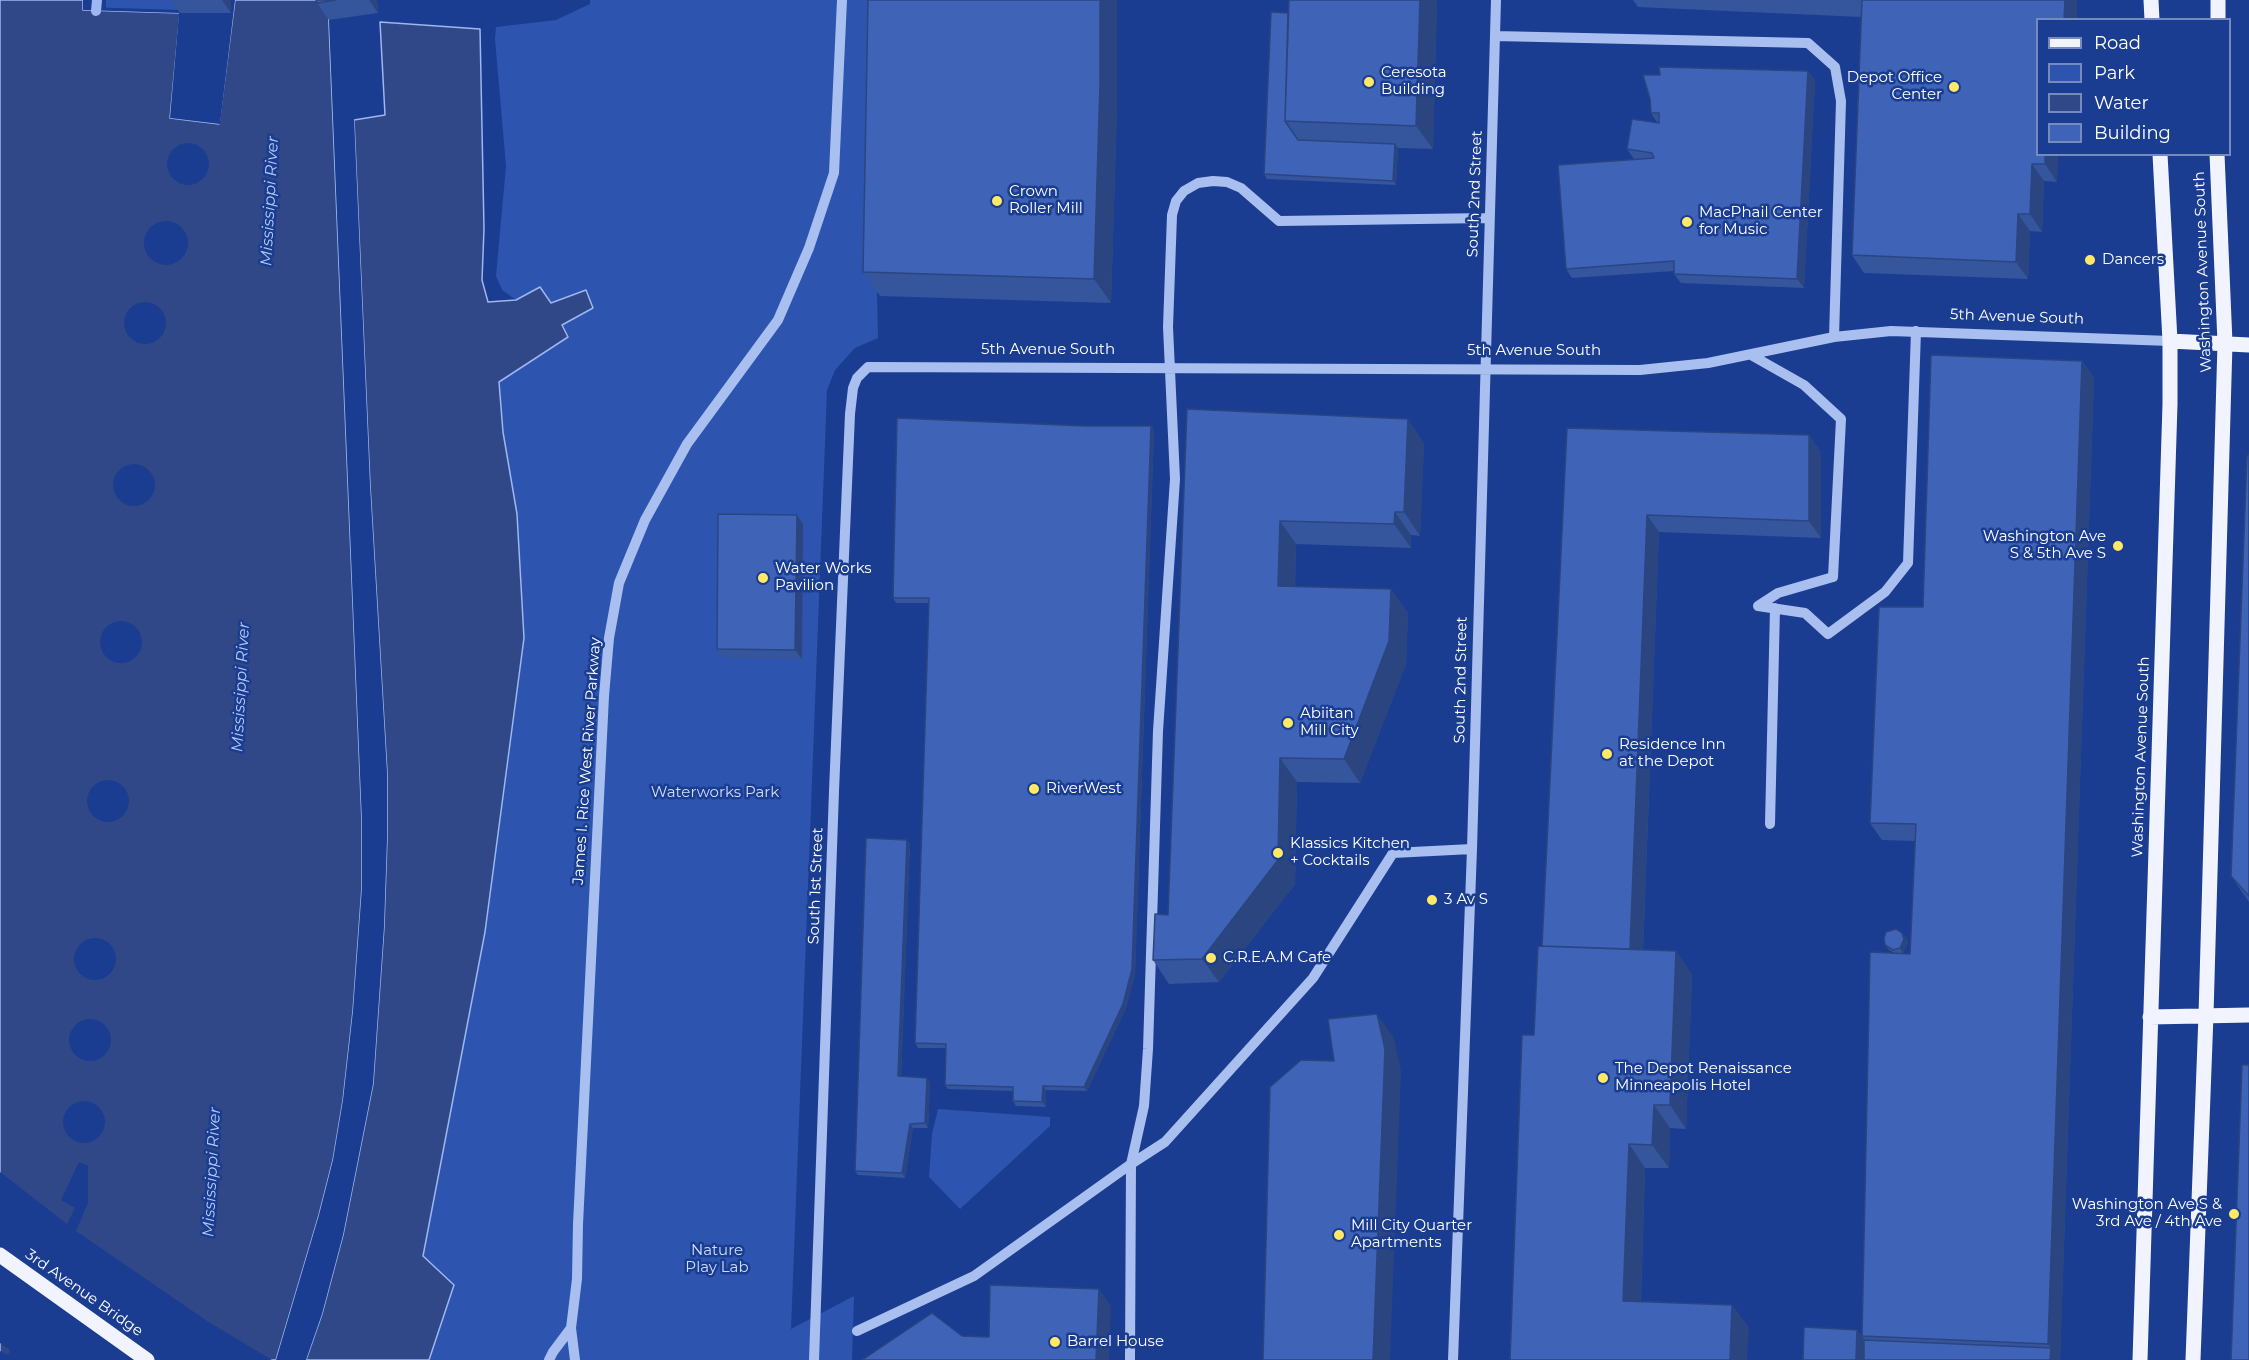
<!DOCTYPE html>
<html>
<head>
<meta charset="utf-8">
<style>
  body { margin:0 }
  #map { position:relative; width:2249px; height:1360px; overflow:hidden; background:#1a3d91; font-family:Montserrat,sans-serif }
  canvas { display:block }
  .legend { position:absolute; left:2036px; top:18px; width:195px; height:138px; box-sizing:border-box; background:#1a3d91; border:2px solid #768bbd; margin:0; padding:8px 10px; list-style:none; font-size:18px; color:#fff }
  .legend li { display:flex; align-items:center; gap:12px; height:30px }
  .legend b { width:30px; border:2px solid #768bbd }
</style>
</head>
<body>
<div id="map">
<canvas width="2249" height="1360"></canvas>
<ul class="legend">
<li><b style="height:8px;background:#f1f4ff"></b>Road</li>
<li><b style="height:16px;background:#2d55af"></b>Park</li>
<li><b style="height:16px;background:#304887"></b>Water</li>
<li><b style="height:16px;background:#3e63b7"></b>Building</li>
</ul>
</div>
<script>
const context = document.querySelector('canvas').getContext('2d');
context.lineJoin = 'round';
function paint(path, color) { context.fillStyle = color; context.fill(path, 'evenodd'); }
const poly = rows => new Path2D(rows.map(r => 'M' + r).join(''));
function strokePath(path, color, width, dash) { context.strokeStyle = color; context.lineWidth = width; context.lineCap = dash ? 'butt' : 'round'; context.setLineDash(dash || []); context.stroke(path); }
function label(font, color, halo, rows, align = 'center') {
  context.font = font + ' Montserrat,sans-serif'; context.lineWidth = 5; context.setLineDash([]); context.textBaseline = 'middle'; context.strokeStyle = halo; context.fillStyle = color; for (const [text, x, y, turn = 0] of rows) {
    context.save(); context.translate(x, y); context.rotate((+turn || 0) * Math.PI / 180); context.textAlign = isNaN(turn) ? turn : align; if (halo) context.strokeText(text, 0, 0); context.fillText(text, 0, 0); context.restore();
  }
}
paint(poly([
  [106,0,179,0,180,13,106,11],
  [590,0,882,0,877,295,878,338,855,348,835,370,827,390,791,1329,854,1296,852,1360,429,1360,453,1286,423,1256,485,932,524,638,517,514,503,432,499,382,567,336,551,303,540,287,516,300,502,290,496,276,506,166,495,39,496,27,556,20,590,4],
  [938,1109,1050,1117,1050,1126,960,1209,929,1177,932,1134]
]), '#2d55af');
const water = poly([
  [0,0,83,0,83,10,180,13,170,118,219,124,235,0,328,0,362,822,362,887,353,1011,343,1100,333,1160,319,1215,276,1360,0,1360,0,0],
  [380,22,480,29,484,229,482,280,488,302,516,300,540,287,551,303,586,290,593,308,562,325,568,337,499,382,503,432,517,514,524,638,485,932,423,1256,454,1285,429,1360,306,1360,322,1314,343,1235,373,1084,384,927,387,839,387,772,370,485,354,120,385,115,380,22]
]);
paint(water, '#304887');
strokePath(water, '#9cb7f1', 1.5);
paint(poly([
  [83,0,86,0,86,7,180,10,182,12,173,116,217,121,232,0,235,0,220,124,170,118,179,13,83,10],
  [332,19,365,822,365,887,356,1012,346,1100,336,1161,304,1277,279,1360,276,1360,319,1215,333,1160,343,1100,353,1011,362,887,362,822,329,20],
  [354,117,370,485,387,772,387,839,384,927,373,1084,343,1235,322,1314,306,1360,303,1360,319,1313,340,1235,370,1083,381,927,384,839,384,772,367,485,351,120],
  '167 164a21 21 0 1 1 42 0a21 21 0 1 1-42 0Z',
  '144 243a22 22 0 1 1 44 0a22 22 0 1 1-44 0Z',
  '124 323a21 21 0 1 1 42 0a21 21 0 1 1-42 0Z',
  '113 485a21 21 0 1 1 42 0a21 21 0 1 1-42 0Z',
  '100 642a21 21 0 1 1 42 0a21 21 0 1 1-42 0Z',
  '87 801a21 21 0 1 1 42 0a21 21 0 1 1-42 0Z',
  '74 959a21 21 0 1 1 42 0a21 21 0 1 1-42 0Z',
  '69 1040a21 21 0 1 1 42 0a21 21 0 1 1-42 0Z',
  '63 1122a21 21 0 1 1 42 0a21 21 0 1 1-42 0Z',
  [79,1162,88,1166,88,1203,76,1231,207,1321,272,1360,0,1360,0,1351,8,1355,10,1350,0,1343,0,1172,67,1224,75,1208,61,1200]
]), '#1a3d91');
strokePath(poly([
  [96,11,97,0]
]), '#9cb7f1', 10);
strokePath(poly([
  [1495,36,1808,43,1835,67,1841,101,1834,337],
  [1751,355,1804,385,1841,419,1833,577,1778,593,1758,606],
  [1758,606,1805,613,1828,634,1885,592,1908,563,1916,331],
  [1770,824,1775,608],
  [857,1331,974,1276,1131,1164,1165,1142,1313,978,1393,853,1472,849],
  [549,1360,553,1352,571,1328],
  [575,1360,571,1328,577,1279,578,1224,604,696,609,638,619,583,645,520,687,444,778,320,809,248,834,173,842,0],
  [814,1360,834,791,850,414,853,388,857,378,868,367,1640,370,1708,363,1834,337,1891,331,2170,341],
  [1130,1360,1131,1164,1144,1106,1148,1049,1158,731,1175,479,1168,327,1172,215,1176,201,1184,191,1198,183,1213,181,1227,182,1241,188,1279,221,1489,218],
  [1453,1360,1472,849,1496,0]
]), '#a9bfef', 10);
strokePath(poly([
  [2151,0,2152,20],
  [2218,20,2218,0],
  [2170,341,2249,345],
  [2150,1017,2249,1015],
  [0,1255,147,1360],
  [2140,1360,2170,404,2170,341,2160,154],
  [2193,1360,2206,1015,2225,343,2217,154]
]), '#f1f4ff', 15);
paint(poly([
  [171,0,231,0,231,13,180,13],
  [316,0,377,0,378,13,329,20,317,3],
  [868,0,1117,0,1117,107,1111,303,880,296,863,272],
  [1289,0,1437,0,1433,149,1398,148,1396,185,1267,179,1264,174,1288,13],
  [1633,0,2077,0,2037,20,2037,154,2058,154,2057,182,2044,181,2042,232,2030,231,2028,279,1864,273,1852,255,1861,17,1638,7],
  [1808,71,1815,80,1804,288,1681,283,1674,274,1674,271,1572,278,1566,269,1638,159,1634,159,1627,149,1659,123,1659,122,1657,122,1651,113],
  [2082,361,2094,378,2060,1360,1803,1360,1857,1330,1862,1336,1895,953,1889,950,1885,945,1906,937,1908,943,1903,953,1899,954,1910,954,1915,841,1882,840,1870,823,1923,607],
  [1187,409,1424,443,1420,536,1411,535,1411,548,1296,544,1295,587,1391,589,1408,613,1406,664,1360,783,1297,782,1295,884,1219,982,1169,984,1153,960,1168,915],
  [1085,426,1151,426,1154,430,1135,974,1126,1008,1087,1091,1046,1090,1046,1107,1016,1106,1013,1101,1013,1091,948,1089,945,1085,946,1048,918,1048,915,1043,929,603,896,603,893,598],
  [1567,428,1809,435,1821,453,1821,538,1659,532,1643,950,1676,951,1692,975,1686,1129,1670,1128,1669,1168,1645,1168,1641,1301,1732,1305,1749,1328,1510,1360,1542,946],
  [2249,454,2249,902,2231,876],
  [797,515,803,524,802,659,723,658,717,649],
  [907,840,910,844,901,1076,930,1082,928,1128,913,1128,905,1178,858,1175,855,1171]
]), '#35559d');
paint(poly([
  [222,0,231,0,231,13],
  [369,0,377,0,378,13],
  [1100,0,1117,0,1117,107,1111,303,1094,279],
  [1420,0,1437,0,1433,149,1416,126],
  [2065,0,2077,0,2077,20,2064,20],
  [1808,71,1815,80,1804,288,1797,279],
  [1395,144,1398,148,1396,185,1393,181],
  [2045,154,2058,154,2057,182,2045,164],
  [2032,164,2044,181,2042,232,2030,214],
  [2018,214,2030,231,2028,279,2016,262],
  [2082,361,2094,378,2060,1360,2050,1360,2051,1348,2048,1344],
  [1408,419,1424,443,1420,536,1404,512],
  [1151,426,1154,430,1135,974,1126,1008,1087,1091,1084,1087],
  [1809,435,1821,453,1821,538,1809,521],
  [1395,512,1411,535,1411,548,1394,524],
  [797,515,803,524,802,659,795,650],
  [1647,515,1659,532,1642,973,1630,956],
  [1280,521,1296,544,1294,610,1278,586],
  [1391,589,1408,613,1406,664,1360,783,1344,759],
  [1280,758,1297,782,1295,884,1219,982,1202,959],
  [907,840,910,844,901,1081,898,1076],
  [1902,933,1906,937,1908,943,1903,953,1900,948],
  [1676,951,1692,975,1686,1129,1670,1105],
  [1377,1014,1394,1038,1401,1072,1390,1360,1373,1360],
  [927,1078,930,1082,928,1128,925,1123],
  [1043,1086,1046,1090,1046,1107,1042,1102],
  [1654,1105,1670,1128,1669,1168,1652,1145],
  [910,1124,913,1128,905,1178,902,1173],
  [1629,1144,1645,1168,1640,1324,1623,1301],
  [1099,1289,1111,1306,1109,1360,1096,1360],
  [1732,1305,1749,1328,1747,1360,1730,1360],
  [1857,1330,1874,1353,1873,1360,1856,1360]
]), '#2b4580');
const building = poly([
  [316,0,336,0,317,3,316,0],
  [868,0,1100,0,1100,84,1094,279,863,272,868,0],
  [1289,0,1420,0,1416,126,1285,121,1289,0],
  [1862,0,2065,0,2064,20,2037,20,2037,154,2045,154,2045,164,2032,164,2030,214,2018,214,2016,262,1852,255,1862,0],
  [1271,12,1288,13,1285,121,1298,140,1395,144,1393,181,1264,174,1271,12],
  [1659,67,1808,71,1797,279,1674,274,1674,261,1566,269,1558,165,1654,158,1652,153,1627,149,1632,119,1659,123,1659,113,1651,113,1650,99,1643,75,1660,75,1659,67],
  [1931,355,2082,361,2048,1344,1862,1336,1870,952,1910,954,1916,824,1870,823,1879,607,1923,607,1931,355],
  [1187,409,1408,419,1404,512,1395,512,1394,524,1280,521,1278,586,1391,589,1389,641,1344,759,1280,758,1278,860,1202,959,1153,960,1155,914,1168,915,1187,409],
  [897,418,1085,426,1151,426,1132,969,1123,1004,1084,1087,1043,1086,1042,1102,1013,1101,1013,1087,945,1085,946,1044,915,1043,929,598,893,598,897,418],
  [1567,428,1809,435,1809,521,1647,515,1630,949,1542,946,1567,428],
  [2249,454,2249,896,2231,876,2247,456,2249,454],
  [718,514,797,515,795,650,717,649,718,514],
  [866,838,907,840,898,1076,927,1078,925,1123,910,1124,902,1173,855,1171,866,838],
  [1896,929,1902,933,1904,939,1900,948,1893,950,1885,945,1884,938,1886,932,1896,929],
  [1538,946,1676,951,1670,1105,1654,1105,1652,1145,1629,1144,1623,1301,1732,1305,1730,1360,1510,1360,1522,1035,1534,1035,1538,946],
  [1377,1014,1385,1049,1373,1360,1263,1360,1270,1087,1301,1060,1334,1061,1328,1019,1377,1014],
  [2242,1065,2249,1065,2249,1360,2231,1360,2242,1065],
  [990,1285,1099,1289,1096,1360,862,1360,932,1313,962,1336,989,1337,990,1285],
  [1804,1327,1857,1330,1856,1360,1803,1360,1804,1327],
  [1864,1340,2051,1348,2050,1360,1864,1360,1864,1340]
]);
paint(building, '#3e63b7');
strokePath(building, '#2b4580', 1.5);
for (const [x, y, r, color] of [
  [1369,82,6,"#ffe967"],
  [1954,87,6,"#ffe967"],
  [997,201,6,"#ffe967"],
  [1687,222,6,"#ffe967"],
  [2090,260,6,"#ffe967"],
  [2118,546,6,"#ffe967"],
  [763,578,6,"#ffe967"],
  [1288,723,6,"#ffe967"],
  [1607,754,6,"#ffe967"],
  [1034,789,6,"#ffe967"],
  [1278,853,6,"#ffe967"],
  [1432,900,6,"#ffe967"],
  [1211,958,6,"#ffe967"],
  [1603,1078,6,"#ffe967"],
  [2234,1214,6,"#ffe967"],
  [1339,1235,6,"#ffe967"],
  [1055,1342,6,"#ffe967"]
]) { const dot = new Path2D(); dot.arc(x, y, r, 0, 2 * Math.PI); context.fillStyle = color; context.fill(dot); strokePath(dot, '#1a3d91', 2); }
label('15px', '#fff', '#1a3d91', [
  ["Ceresota",1381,73],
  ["Building",1381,90],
  ["Depot Office",1942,78,"right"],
  ["Center",1942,95,"right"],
  ["Crown",1009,192],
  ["Roller Mill",1009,209],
  ["MacPhail Center",1699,213],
  ["for Music",1699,230],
  ["Dancers",2102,260],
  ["Washington Ave",2106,537,"right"],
  ["S & 5th Ave S",2106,554,"right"],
  ["Water Works",775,569],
  ["Pavilion",775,586],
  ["Abiitan",1300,714],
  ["Mill City",1300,731],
  ["Residence Inn",1619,745],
  ["at the Depot",1619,762],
  ["RiverWest",1046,789],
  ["Klassics Kitchen",1290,844],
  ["+ Cocktails",1290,861],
  ["3 Av S",1444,900],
  ["C.R.E.A.M Cafe",1223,958],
  ["The Depot Renaissance",1615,1069],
  ["Minneapolis Hotel",1615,1086],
  ["Washington Ave S &",2222,1205,"right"],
  ["3rd Ave / 4th Ave",2222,1222,"right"],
  ["Mill City Quarter",1351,1226],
  ["Apartments",1351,1243],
  ["Barrel House",1067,1342]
], 'left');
label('15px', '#fff', '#1a3d91', [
  ["South 2nd Street",1475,194,-88],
  ["Washington Avenue South",2203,272,-92],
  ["5th Avenue South",2017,317,2],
  ["5th Avenue South",1048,350],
  ["5th Avenue South",1534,351],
  ["South 2nd Street",1461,680,-89],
  ["Washington Avenue South",2141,757,-88],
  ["James I. Rice West River Parkway",587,761,-86],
  ["South 1st Street",816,886,-88],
  ["3rd Avenue Bridge",84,1293,35]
]);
label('15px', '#d0ddfa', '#1a3d91', [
  ["Waterworks Park",715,793],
  ["Nature",717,1251],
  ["Play Lab",717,1268]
]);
label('italic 16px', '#b6caf6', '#1a3d91', [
  ["Mississippi River",270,201,-87],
  ["Mississippi River",241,687,-87],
  ["Mississippi River",212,1172,-87]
]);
</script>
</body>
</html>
